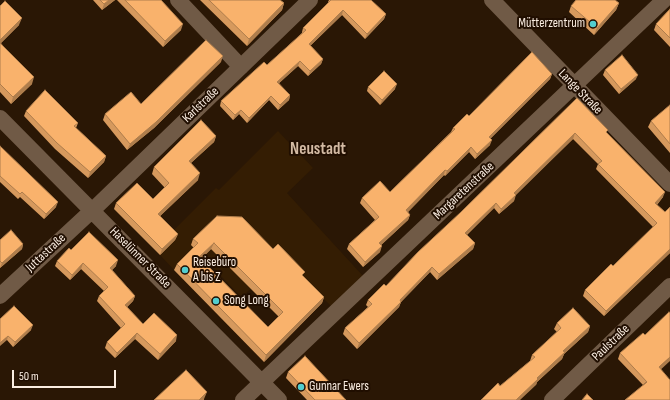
<!DOCTYPE html>
<html>
<head>
<meta charset="utf-8">
<style>
  body { margin:0 }
  #map { position:relative; width:670px; height:400px; overflow:hidden; background:#2a1705; font-family:"Sofia Sans Condensed",sans-serif }
  canvas { display:block }
  .scale { position:absolute; left:12px; top:370px; width:104px; height:18px; box-sizing:border-box; border:2px solid #faede1; border-top:0; padding-left:5px; font-size:12px; line-height:14px; white-space:nowrap; color:#faede1; -webkit-text-stroke:3px #200e00; paint-order:stroke }
</style>
</head>
<body>
<div id="map">
<canvas width="670" height="400"></canvas>
<div class="scale">50 m</div>
</div>
<script>
const context = document.querySelector('canvas').getContext('2d');
context.lineJoin = 'round';
function paint(path, color) { context.fillStyle = color; context.fill(path, 'evenodd'); }
const poly = rows => new Path2D(rows.map(r => 'M' + r).join(''));
function strokePath(path, color, width, dash) { context.strokeStyle = color; context.lineWidth = width; context.lineCap = dash ? 'butt' : 'round'; context.setLineDash(dash || []); context.stroke(path); }
function label(font, color, halo, rows, align = 'center') {
  context.font = font + ' "Sofia Sans Condensed",sans-serif'; context.lineWidth = 4; context.setLineDash([]); context.textBaseline = 'middle'; context.strokeStyle = halo; context.fillStyle = color; for (const [text, x, y, turn = 0] of rows) {
    context.save(); context.translate(x, y); context.rotate((+turn || 0) * Math.PI / 180); context.textAlign = isNaN(turn) ? turn : align; if (halo) context.strokeText(text, 0, 0); context.fillText(text, 0, 0); context.restore();
  }
}
paint(poly([
  [278,131,313,168,287,193,363,276,331,306,303,278,271,309,251,289,241,297,196,250,174,270,160,255,175,240,170,234,216,188,219,190]
]), '#341d03');
strokePath(poly([
  [178,0,241,67],
  [492,0,670,184],
  [0,118,279,400],
  [0,296,98,205,310,0],
  [243,400,664,0],
  [552,400,670,286]
]), '#705a46', 16);
paint(poly([
  [93,0,115,0,102,10],
  [117,0,161,0,181,30,163,47],
  [200,0,280,0,284,3,282,10,247,46],
  [329,0,371,0,386,14,384,19,365,39,342,15,310,46,323,59,321,64,308,76,298,66,279,83,290,95,289,100,278,110,269,100,247,123,239,114,233,120,220,106,221,101,267,65,302,33,302,32,303,28,329,3,328,2],
  [619,3,616,10,594,35,569,12,571,6],
  [0,6,19,25,1,43,32,84,11,104,0,92],
  [670,9,670,47,654,30,656,24],
  [221,62,154,128,127,150,103,120,105,114,141,104],
  [605,70,636,79,619,94,603,75],
  [552,74,550,79,490,139,490,145,475,159,469,152,445,176,444,175,408,212,410,215,408,220,381,245,380,252,363,267,347,249,349,244,375,220,360,203,362,198,390,192,451,132,453,128,469,116],
  [368,87,395,89,380,105,367,91],
  [577,98,607,133,663,197,657,205,665,212,670,207,670,253,604,316,583,296,585,290,613,266,653,227,596,169,598,164,573,139,515,195,514,201,499,214,494,208,467,235,475,243,473,249,437,280,430,272,401,302,399,307,357,349,343,334,345,328,368,307,366,305,368,300,386,286],
  [670,105,670,153,648,127,651,121],
  [26,111,78,123,76,128,106,156,104,162,88,178,55,149,24,116],
  [216,136,214,142,191,163,198,180,160,216,178,234,175,240,160,255,114,209,116,203,153,199,165,188,152,174,154,167],
  [0,146,56,207,44,219,20,197,18,199,0,182],
  [193,239,273,249,303,276,324,297,322,303,264,362,174,270,177,264,194,248,191,245],
  [211,249,279,317,268,327,201,259],
  [0,240,23,244,22,249,0,268],
  [71,250,116,266,112,270,135,296,133,301,127,307,143,324,176,341,158,360,135,339,115,358,105,348,107,342,121,328,97,301,99,296,104,291,81,269,70,280,55,266,57,261],
  [0,319,31,330,13,347,7,340],
  [557,323,590,326,588,332,564,354,562,359,537,382,536,385,500,386,530,361,532,355,557,332,554,329],
  [620,353,661,369,643,385,618,359],
  [288,372,346,400,307,400,286,378]
]), '#d6995d');
paint(poly([
  [109,0,115,0,102,10,104,4],
  [284,3,282,10,247,46,249,39],
  [619,3,616,10,594,35,597,28],
  [343,10,342,15,307,49,309,44],
  [386,14,384,19,365,39,367,34],
  [22,18,19,25,0,44,0,40],
  [183,24,181,30,163,47,165,41],
  [223,56,221,62,154,128,127,150,130,144],
  [323,59,321,64,308,76,310,71],
  [300,61,298,66,276,86,277,82],
  [552,74,550,79,487,142,489,137],
  [638,75,636,79,619,94,621,89],
  [34,77,32,84,11,104,13,97],
  [397,84,395,89,380,105,382,100],
  [290,95,289,100,278,110,280,105],
  [271,96,269,100,247,123,249,118],
  [241,110,239,114,233,120,235,115],
  [575,133,573,139,512,199,514,193],
  [216,136,214,142,186,167,189,161],
  [492,140,490,145,475,159,477,154],
  [471,147,469,152,445,176,447,171],
  [106,156,104,162,88,178,90,172],
  [445,170,444,175,404,216,406,210],
  [200,173,198,180,156,220,158,214],
  [665,192,663,197,653,209,655,203],
  [516,195,514,201,499,214,501,209],
  [58,202,56,207,44,219,46,214],
  [496,203,494,208,463,238,465,233],
  [410,215,408,220,378,248,379,243],
  [178,234,175,240,160,255,162,249],
  [214,243,211,249,197,263,199,257],
  [475,243,473,249,437,280,439,274],
  [23,244,22,249,0,268,2,263],
  [382,246,380,252,363,267,365,262],
  [670,249,670,253,604,316,606,311],
  [118,260,116,266,108,274,110,268],
  [83,263,81,269,70,280,72,275],
  [432,267,430,272,401,302,399,307,357,349,359,343],
  [135,296,133,301,123,311,125,305],
  [324,297,322,303,264,362,266,355],
  [33,325,31,330,13,347,15,342],
  [590,326,588,332,564,354,562,359,537,382,536,385,520,400,516,400,563,351],
  [137,333,135,339,115,358,117,353],
  [177,335,176,341,158,360,160,354],
  [8,336,7,340,0,346,0,343],
  [670,357,670,361,657,373,659,367],
  [207,392,204,399,204,400,199,400]
]), '#ae7d4c');
const building = poly([
  [100,0,109,0,104,4,100,0],
  [125,0,161,0,183,24,165,41,125,0],
  [209,0,280,0,284,3,249,39,209,0],
  [331,0,371,0,386,14,367,34,343,10,309,44,323,59,310,71,300,61,277,82,290,95,280,105,271,96,249,118,241,110,235,115,221,101,264,62,267,65,306,30,303,28,331,0],
  [576,0,615,0,619,3,597,28,571,6,576,0],
  [5,1,22,18,0,40,0,6,5,1],
  [670,9,670,38,656,24,670,9],
  [206,40,223,56,156,122,130,144,105,114,131,92,141,104,206,40],
  [0,43,34,77,13,97,0,84,0,43],
  [532,52,552,74,489,137,492,140,477,154,471,147,447,171,445,170,406,210,410,215,379,243,382,246,365,262,349,244,379,217,362,198,380,181,390,192,455,129,453,128,467,114,469,116,532,52],
  [622,55,638,75,621,89,605,70,622,55],
  [384,71,397,84,382,100,368,87,384,71],
  [45,90,78,123,74,126,106,156,90,172,57,143,26,111,45,90],
  [577,98,608,130,606,132,665,192,655,203,665,212,670,207,670,249,606,311,585,290,611,264,613,266,657,223,598,164,602,161,575,133,514,193,516,195,501,209,496,203,465,233,475,243,439,274,432,267,400,300,401,302,359,343,345,328,372,304,368,300,384,284,386,286,418,252,461,212,577,98],
  [670,105,670,144,651,121,670,105],
  [201,120,216,136,189,161,200,173,158,214,178,234,162,249,116,203,137,183,153,199,169,183,154,167,201,120],
  [0,146,58,202,46,214,22,192,20,194,0,176,0,146],
  [217,216,242,217,273,249,278,244,305,272,302,275,324,297,266,355,177,264,198,243,193,239,217,216],
  [214,243,283,312,268,327,199,257,214,243],
  [11,230,23,244,2,263,0,261,0,240,11,230],
  [89,232,118,260,110,268,135,296,125,305,143,324,154,313,177,335,160,354,137,333,117,353,107,342,125,324,99,296,108,287,83,263,72,275,57,261,69,248,71,250,89,232],
  [14,306,33,325,15,342,8,336,0,343,0,319,14,306],
  [573,308,590,326,563,351,565,352,537,378,538,379,516,400,481,400,498,383,500,386,535,357,532,355,561,328,557,323,573,308],
  [669,312,670,313,670,357,659,367,670,380,670,400,625,400,647,382,620,353,643,333,645,335,669,312],
  [305,356,346,400,315,400,288,372,305,356],
  [186,370,207,392,199,400,154,400,186,370],
  [587,394,593,400,582,400,587,394]
]);
paint(building, '#f9b26c');
strokePath(building, '#ae7d4c', 1);
for (const [x, y, r, color] of [
  [593,24,4,"#52cdcf"],
  [185,270,4,"#52cdcf"],
  [216,301,4,"#52cdcf"],
  [301,387,4,"#52cdcf"]
]) { const dot = new Path2D(); dot.arc(x, y, r, 0, 2 * Math.PI); context.fillStyle = color; context.fill(dot); strokePath(dot, '#200e00', 1.5); }
label('13px', '#faede1', '#200e00', [
  ["Mütterzentrum",585,24,"right"],
  ["Reisebüro",193,263],
  ["A bis Z",193,278],
  ["Song Long",224,301],
  ["Gunnar Ewers",309,387]
], 'left');
label('13px', '#faede1', '#200e00', [
  ["Lange Straße",580,92,46],
  ["Karlstraße",201,105,-44],
  ["Margaretenstraße",464,191,-43],
  ["Juttastraße",46,253,-43],
  ["Haselünner Straße",140,258,45],
  ["Paulstraße",611,343,-44]
]);
label('bold 17px', '#d3baa3', '#200e00', [
  ["Neustadt",318,150]
]);
</script>
</body>
</html>
